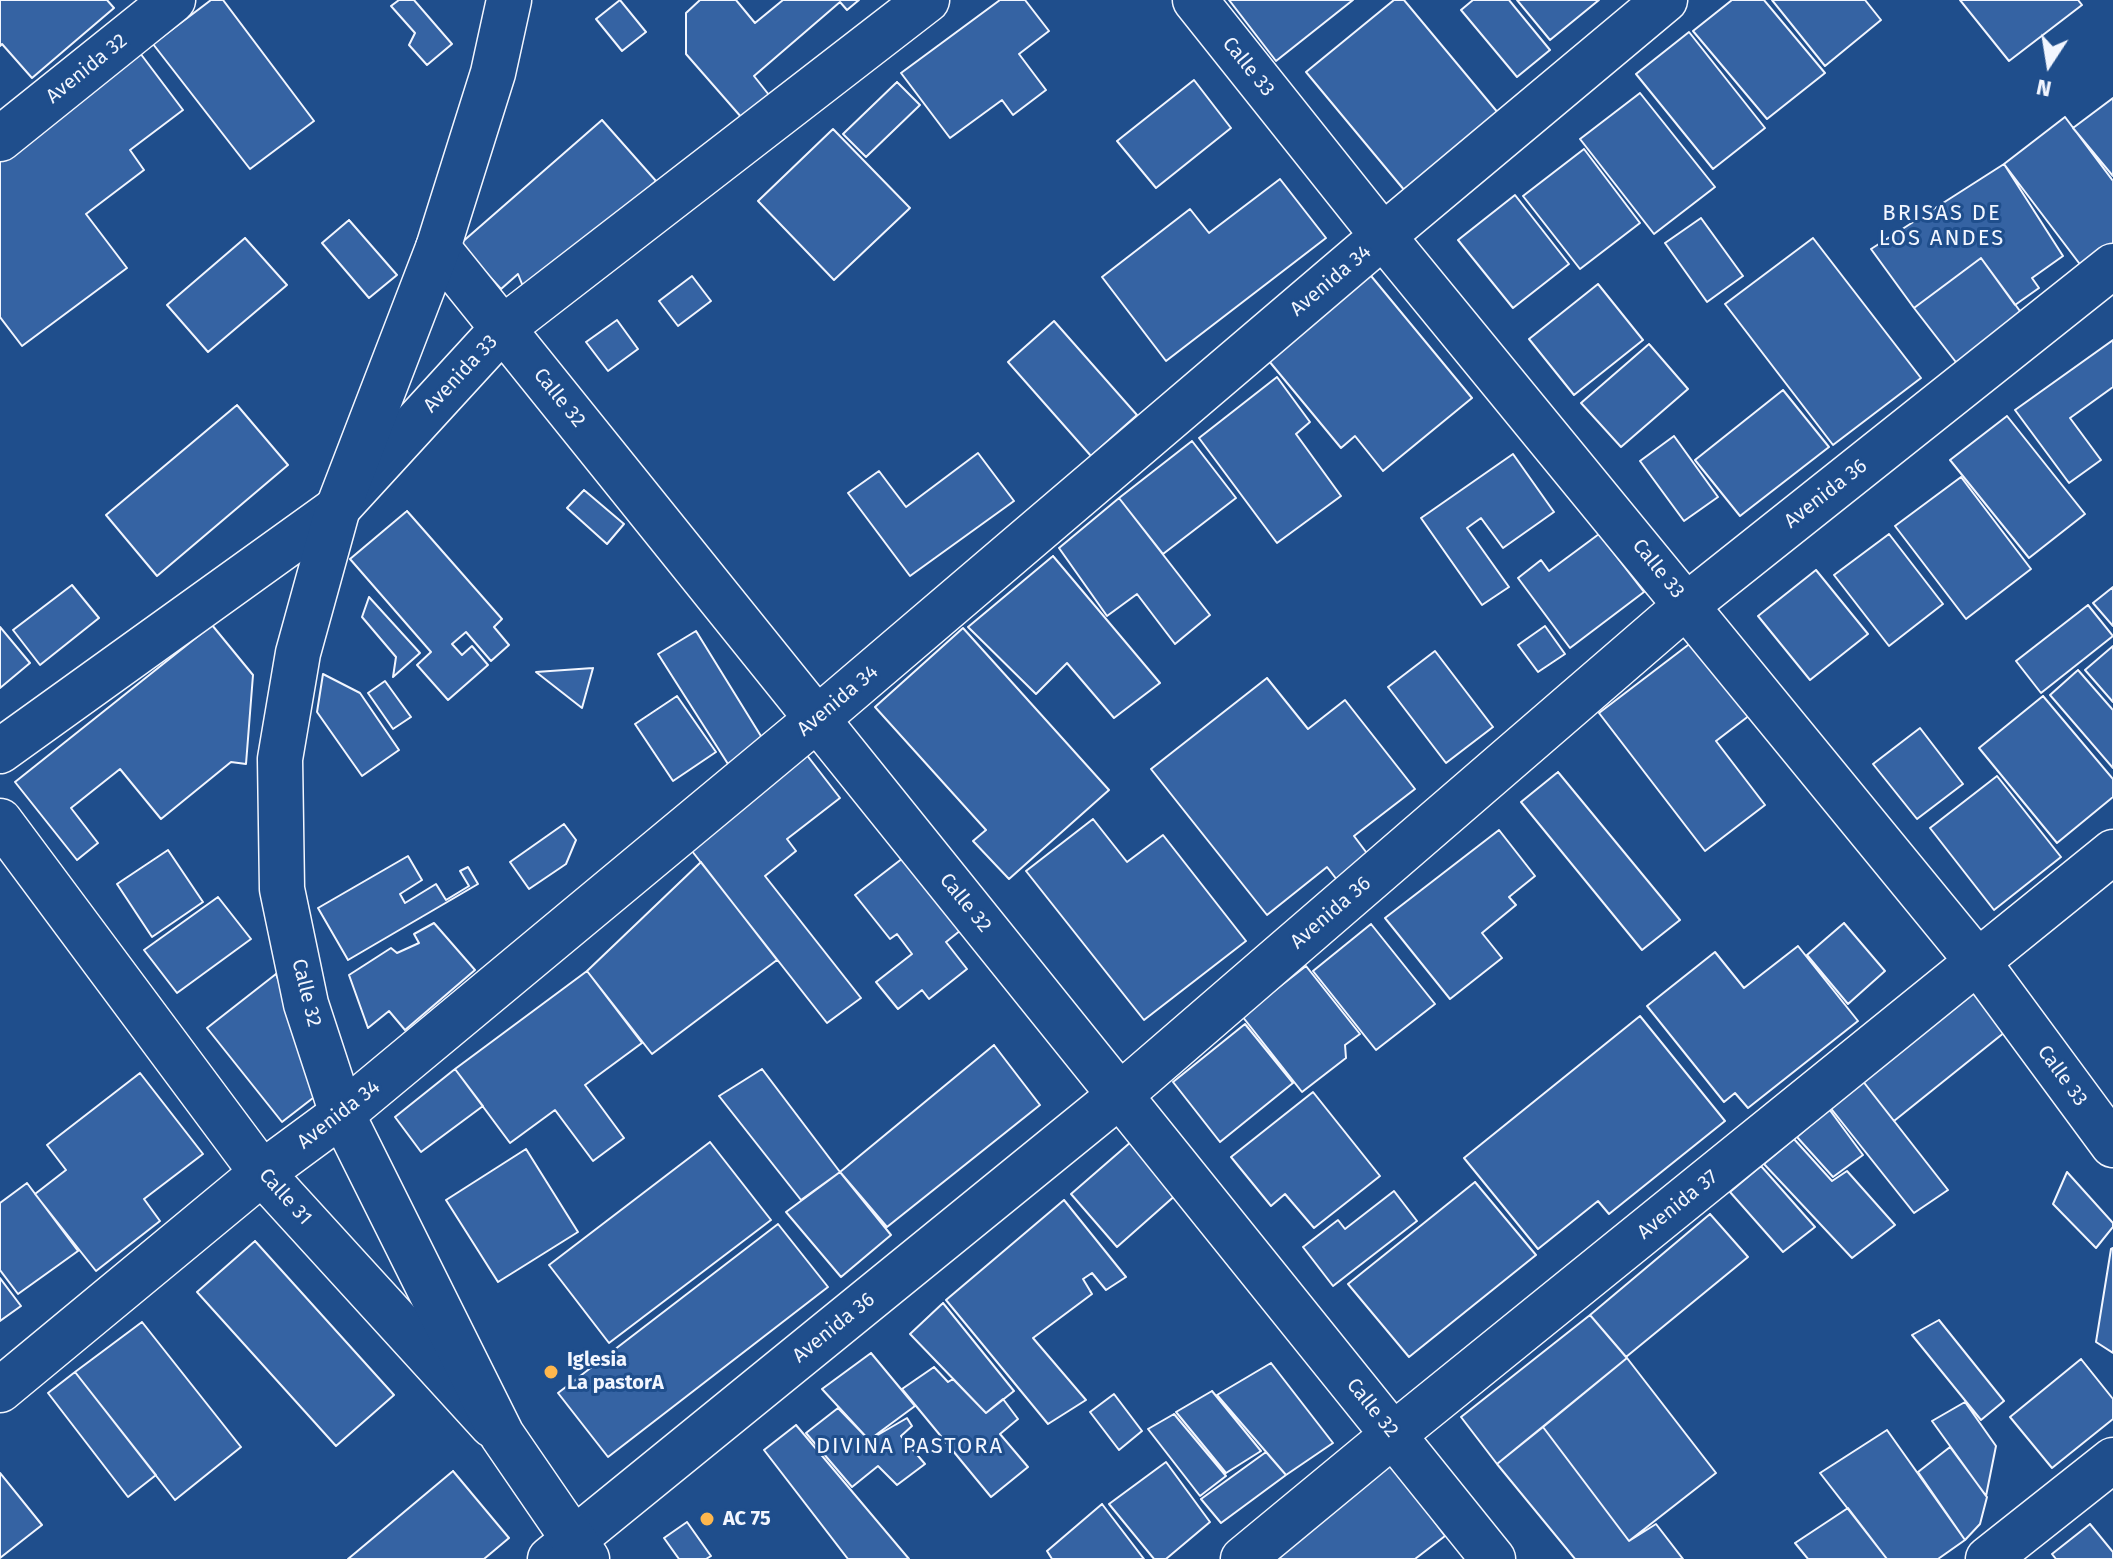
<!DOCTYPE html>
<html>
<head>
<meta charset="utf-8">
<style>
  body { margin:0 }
  #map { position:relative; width:2113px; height:1559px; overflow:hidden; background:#1f4e8c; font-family:"Fira Sans",sans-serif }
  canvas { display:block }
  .north { position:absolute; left:2009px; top:24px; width:80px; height:80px; -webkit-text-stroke:6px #1f4e8c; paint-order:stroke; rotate:192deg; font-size:22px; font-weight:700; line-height:32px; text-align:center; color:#f2f6ff }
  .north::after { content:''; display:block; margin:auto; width:28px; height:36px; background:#f2f6ff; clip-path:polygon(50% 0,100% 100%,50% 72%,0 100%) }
</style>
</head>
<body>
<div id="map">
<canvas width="2113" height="1559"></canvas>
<div class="north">N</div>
</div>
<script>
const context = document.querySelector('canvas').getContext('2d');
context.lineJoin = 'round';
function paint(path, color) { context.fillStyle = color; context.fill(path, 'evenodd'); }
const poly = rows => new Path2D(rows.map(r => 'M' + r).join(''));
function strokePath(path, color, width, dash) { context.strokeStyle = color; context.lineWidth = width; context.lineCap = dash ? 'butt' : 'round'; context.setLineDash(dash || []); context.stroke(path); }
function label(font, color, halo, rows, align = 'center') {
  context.font = font + ' "Fira Sans",sans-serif'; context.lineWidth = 6; context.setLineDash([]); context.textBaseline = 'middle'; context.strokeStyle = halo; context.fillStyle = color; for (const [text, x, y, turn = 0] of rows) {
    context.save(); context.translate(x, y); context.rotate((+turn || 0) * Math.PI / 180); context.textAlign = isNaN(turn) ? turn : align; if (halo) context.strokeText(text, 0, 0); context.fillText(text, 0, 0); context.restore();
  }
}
const building = poly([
  [0,0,107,0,114,8,32,78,2,44,0,46,0,0],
  [211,0,223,0,314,121,250,169,153,44,211,0],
  [399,0,414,0,452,44,427,65,409,45,415,33,391,6,399,0],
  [620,0,646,32,622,51,596,19,620,0],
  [700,0,736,0,755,23,783,0,859,0,847,10,840,2,754,76,769,95,742,118,686,54,686,13,700,0],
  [1000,0,1025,0,1049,31,1019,54,1046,90,1013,115,1002,100,950,138,901,73,1000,0],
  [1229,0,1353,0,1276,61,1229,0],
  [1394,0,1404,0,1499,114,1405,191,1306,72,1394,0],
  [1473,0,1509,0,1550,50,1517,77,1461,10,1473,0],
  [1517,0,1599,0,1550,40,1517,0],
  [1732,0,1764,0,1825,73,1767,119,1693,31,1732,0],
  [1772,0,1865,0,1881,20,1825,66,1772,0],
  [1960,0,2078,0,2082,5,2009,61,1960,0],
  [1689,32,1765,128,1713,169,1636,74,1689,32],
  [140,53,183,110,130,150,144,170,86,214,127,268,22,346,0,317,0,158,140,53],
  [1194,80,1231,128,1156,188,1117,141,1194,80],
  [897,82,920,105,866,157,843,134,897,82],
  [1640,93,1715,187,1654,234,1580,139,1640,93],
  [2113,98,2113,176,2073,128,2113,98],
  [2065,117,2113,181,2113,245,2082,267,2004,164,2065,117],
  [602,120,656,181,526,294,518,274,501,289,460,244,602,120],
  [833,129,910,208,834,280,758,201,833,129],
  [1584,149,1640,223,1580,269,1523,196,1584,149],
  [2004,164,2063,256,2032,278,2039,288,2015,305,1981,258,1914,308,1871,249,2004,164],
  [1280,179,1326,238,1166,361,1102,277,1190,209,1209,233,1280,179],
  [1515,195,1569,264,1513,308,1458,240,1515,195],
  [1701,218,1743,276,1707,302,1665,243,1701,218],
  [349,220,397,275,369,298,322,243,349,220],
  [245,238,287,285,208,352,167,305,245,238],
  [1813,238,1921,378,1833,445,1725,304,1813,238],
  [1981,258,2028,322,1962,370,1914,308,1981,258],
  [1367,271,1472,398,1383,471,1355,436,1341,448,1264,355,1367,271],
  [692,276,711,301,678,326,659,301,692,276],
  [1598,284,1643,340,1574,395,1529,339,1598,284],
  [617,320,638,349,608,371,586,342,617,320],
  [1054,321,1137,415,1091,456,1008,362,1054,321],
  [2113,340,2113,387,2070,418,2101,460,2069,483,2015,410,2113,340],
  [1649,344,1688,389,1621,447,1581,403,1649,344],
  [1277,377,1310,422,1296,434,1341,496,1277,543,1199,438,1277,377],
  [1783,390,1829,447,1740,516,1695,460,1783,390],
  [237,405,288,465,157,576,106,515,237,405],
  [2007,416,2085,514,2029,558,1950,460,2007,416],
  [1674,436,1718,497,1684,521,1640,461,1674,436],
  [1192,441,1236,498,1163,554,1119,498,1192,441],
  [978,453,1014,501,910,576,848,493,879,471,906,507,978,453],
  [1513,454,1554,512,1503,548,1481,518,1467,528,1509,587,1482,605,1421,518,1513,454],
  [1961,477,2031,569,1966,619,1895,526,1961,477],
  [584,490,624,524,607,544,567,508,584,490],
  [1119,498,1210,615,1175,644,1137,594,1107,616,1059,548,1119,498],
  [407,511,502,619,494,627,509,645,491,661,466,632,452,644,462,655,472,646,488,665,448,700,417,665,431,652,350,559,407,511],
  [1599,534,1644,592,1570,648,1518,578,1541,560,1549,571,1599,534],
  [1889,534,1943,604,1889,646,1834,575,1889,534],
  [1053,556,1160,683,1114,718,1067,663,1036,694,968,627,1053,556],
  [1816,570,1868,634,1810,680,1758,616,1816,570],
  [72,585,99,618,40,665,13,630,72,585],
  [2113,587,2113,626,2093,603,2113,587],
  [369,597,420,653,393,677,396,657,362,617,369,597],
  [2088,605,2113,636,2041,693,2016,661,2088,605],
  [212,625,253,675,246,764,231,762,161,819,120,769,71,808,98,843,77,860,15,782,212,625],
  [1545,626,1565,654,1538,672,1518,645,1545,626],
  [0,627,30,663,0,688,0,627],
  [963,628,1109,790,1009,879,973,841,986,830,875,707,963,628],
  [696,631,764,741,728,764,658,654,696,631],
  [1692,642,1750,715,1716,741,1765,805,1705,851,1599,713,1692,642],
  [2113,646,2113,702,2085,670,2113,646],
  [1435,651,1493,727,1446,763,1388,687,1435,651],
  [593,668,582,708,536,672,593,668],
  [2078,670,2113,710,2113,768,2050,695,2078,670],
  [323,674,360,693,399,750,362,776,317,712,323,674],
  [1267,678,1308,729,1345,700,1415,789,1354,836,1372,860,1341,885,1327,867,1267,915,1151,769,1267,678],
  [385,681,411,717,393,729,368,693,385,681],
  [677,696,716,752,673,781,635,724,677,696],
  [2043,696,2113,779,2113,797,2057,843,1979,748,2043,696],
  [1920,728,1963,784,1917,819,1873,764,1920,728],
  [806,754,840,798,787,839,796,851,765,876,861,998,827,1023,688,846,806,754],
  [1558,772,1680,920,1642,950,1521,802,1558,772],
  [1997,776,2061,857,1994,910,1930,828,1997,776],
  [1093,819,1127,862,1163,835,1246,941,1144,1020,1026,871,1093,819],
  [564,824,576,840,566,864,529,889,510,862,564,824],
  [1499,830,1535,876,1509,897,1516,905,1482,933,1502,958,1450,999,1385,918,1499,830],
  [168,850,203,902,152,937,117,884,168,850],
  [408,856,422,880,400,894,405,903,436,884,446,900,469,886,460,871,468,867,478,884,348,960,318,908,408,856],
  [903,858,961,930,946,942,967,969,929,999,922,990,898,1009,876,982,912,954,897,934,890,939,855,895,903,858],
  [701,862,777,960,652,1054,587,971,701,862],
  [218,897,251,939,177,993,144,950,218,897],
  [434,923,475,970,405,1030,389,1011,368,1028,349,975,391,948,397,953,419,943,414,934,434,923],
  [1844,923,1885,971,1848,1004,1807,955,1844,923],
  [1371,924,1435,1004,1376,1050,1313,971,1371,924],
  [1798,946,1858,1021,1748,1108,1735,1093,1724,1102,1647,1006,1715,952,1744,988,1798,946],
  [1306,966,1360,1034,1345,1045,1346,1058,1302,1092,1242,1016,1306,966],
  [587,971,642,1043,585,1085,624,1138,593,1161,555,1110,510,1143,455,1069,587,971],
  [276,974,322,1091,282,1122,207,1028,276,974],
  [1974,988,2005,1032,1894,1121,1862,1080,1974,988],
  [1640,1016,1725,1121,1609,1214,1598,1201,1538,1249,1464,1158,1640,1016],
  [1245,1024,1293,1083,1220,1142,1173,1082,1245,1024],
  [994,1045,1040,1105,887,1227,840,1172,994,1045],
  [455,1069,483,1106,421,1152,395,1117,455,1069],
  [762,1069,840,1172,801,1200,719,1096,762,1069],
  [140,1073,203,1154,144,1199,160,1221,96,1271,35,1194,66,1170,47,1145,140,1073],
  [1862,1080,1948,1190,1914,1213,1829,1106,1862,1080],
  [1313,1092,1380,1176,1314,1228,1285,1194,1271,1206,1231,1157,1313,1092],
  [1829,1109,1863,1155,1833,1177,1797,1137,1829,1109],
  [1794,1139,1832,1181,1847,1171,1895,1225,1852,1258,1764,1164,1794,1139],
  [1132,1141,1178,1193,1117,1247,1071,1194,1132,1141],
  [710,1142,771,1220,609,1343,549,1265,710,1142],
  [526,1149,578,1232,498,1282,446,1200,526,1149],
  [1761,1166,1815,1227,1783,1252,1730,1192,1761,1166],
  [840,1172,891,1235,841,1277,786,1212,840,1172],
  [2067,1172,2113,1223,2113,1227,2096,1248,2053,1204,2067,1172],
  [1475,1182,1536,1255,1409,1357,1348,1284,1475,1182],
  [27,1183,78,1251,18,1294,0,1270,0,1203,27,1183],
  [1394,1191,1417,1221,1333,1286,1303,1247,1338,1220,1345,1229,1394,1191],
  [1064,1200,1126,1277,1106,1290,1092,1273,1083,1279,1092,1294,1033,1338,1086,1400,1048,1424,946,1300,1064,1200],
  [1710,1214,1748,1257,1626,1357,1590,1315,1710,1214],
  [778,1224,828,1287,608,1457,558,1393,778,1224],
  [255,1241,394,1395,336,1446,197,1292,255,1241],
  [2113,1248,2113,1353,2096,1342,2111,1249,2113,1248],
  [0,1278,21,1306,0,1321,0,1278],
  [943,1303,1014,1391,986,1413,910,1334,943,1303],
  [1590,1315,1627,1358,1497,1464,1461,1417,1590,1315],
  [1939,1320,2004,1401,1981,1420,1912,1335,1939,1320],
  [142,1322,241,1447,175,1500,75,1372,142,1322],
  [871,1353,915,1406,869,1440,822,1389,871,1353],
  [1627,1358,1716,1473,1629,1541,1543,1427,1627,1358],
  [2081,1359,2113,1399,2113,1419,2052,1468,2010,1417,2081,1359],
  [1271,1363,1333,1443,1286,1475,1217,1395,1271,1363],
  [934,1367,948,1382,953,1379,986,1413,1003,1399,1018,1419,1000,1434,1028,1467,991,1497,902,1389,934,1367],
  [75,1372,156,1475,128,1497,48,1393,75,1372],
  [1212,1391,1261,1451,1226,1473,1176,1412,1212,1391],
  [1114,1394,1142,1431,1119,1450,1090,1412,1114,1394],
  [1965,1402,1996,1446,1986,1496,1932,1421,1965,1402],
  [838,1408,869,1440,907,1418,912,1426,901,1436,925,1464,897,1485,878,1466,852,1487,806,1433,838,1408],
  [1174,1414,1226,1476,1200,1496,1148,1429,1174,1414],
  [796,1425,909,1559,848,1559,764,1450,796,1425],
  [1543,1427,1629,1541,1656,1524,1683,1559,1575,1559,1497,1464,1543,1427],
  [1887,1430,1965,1540,1938,1559,1887,1559,1820,1473,1887,1430],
  [1950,1447,1987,1497,1980,1524,1965,1540,1918,1472,1950,1447],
  [1266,1452,1286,1475,1221,1523,1201,1499,1266,1452],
  [1166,1462,1210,1522,1166,1559,1154,1559,1109,1504,1166,1462],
  [1391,1463,1445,1536,1415,1559,1266,1559,1391,1463],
  [453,1471,509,1538,484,1559,348,1559,453,1471],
  [0,1473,42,1525,0,1558,0,1473],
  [1102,1504,1144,1559,1052,1559,1047,1551,1102,1504],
  [1848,1508,1887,1559,1808,1559,1795,1543,1848,1508],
  [687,1522,711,1556,706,1559,679,1559,664,1538,687,1522],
  [2090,1524,2113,1552,2113,1559,2056,1559,2052,1554,2090,1524]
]);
paint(building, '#3563a3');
strokePath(building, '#f2f6ff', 2);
const street = poly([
  [1195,0,1383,236,1978,962,2113,1145],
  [0,139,173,0],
  [438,248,1493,1559],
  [0,751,338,508,503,328,927,0],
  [0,821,262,1173,492,1425],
  [0,1390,262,1173,342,1114,817,719,1383,236,1665,0],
  [550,1559,1120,1095,1687,605,2113,266],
  [1243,1559,1393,1435,2113,852],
  [1988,1559,2113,1460]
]);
const secondary = poly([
  [509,0,493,73,438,248,338,508,298,653,280,759,282,889,306,1004,342,1114,502,1435,587,1559]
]);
strokePath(street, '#f2f6ff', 47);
strokePath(secondary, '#f2f6ff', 47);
strokePath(street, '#1f4e8c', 44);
strokePath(secondary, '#1f4e8c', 44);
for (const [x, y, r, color] of [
  [551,1372,8,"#ffb74d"],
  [707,1519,8,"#ffb74d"]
]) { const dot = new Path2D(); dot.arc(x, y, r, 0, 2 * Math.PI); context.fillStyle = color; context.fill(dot); strokePath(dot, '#1f4e8c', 3); }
label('20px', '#f2f6ff', '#1f4e8c', [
  ["Calle 33",1248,67,51],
  ["Avenida 32",87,69,-39],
  ["Avenida 34",1331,281,-40],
  ["Avenida 33",461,374,-47],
  ["Calle 32",559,398,51],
  ["Avenida 36",1826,494,-38],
  ["Calle 33",1658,569,51],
  ["Avenida 34",838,701,-40],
  ["Calle 32",965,903,51],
  ["Avenida 36",1331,913,-41],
  ["Calle 32",306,993,76],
  ["Calle 33",2062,1076,54],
  ["Avenida 34",339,1115,-38],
  ["Calle 31",285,1197,48],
  ["Avenida 37",1678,1205,-39],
  ["Avenida 36",834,1328,-39],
  ["Calle 32",1372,1408,51]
]);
label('bold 20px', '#f2f6ff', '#1f4e8c', [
  ["Iglesia",567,1360],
  ["La pastorA",567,1383],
  ["AC 75",723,1519]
], 'left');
context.letterSpacing = '2px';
label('22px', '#f2f6ff', '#1f4e8c', [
  ["BRISAS DE",1942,214],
  ["LOS ANDES",1942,239],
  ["DIVINA PASTORA",910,1447]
]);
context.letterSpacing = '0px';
</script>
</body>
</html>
